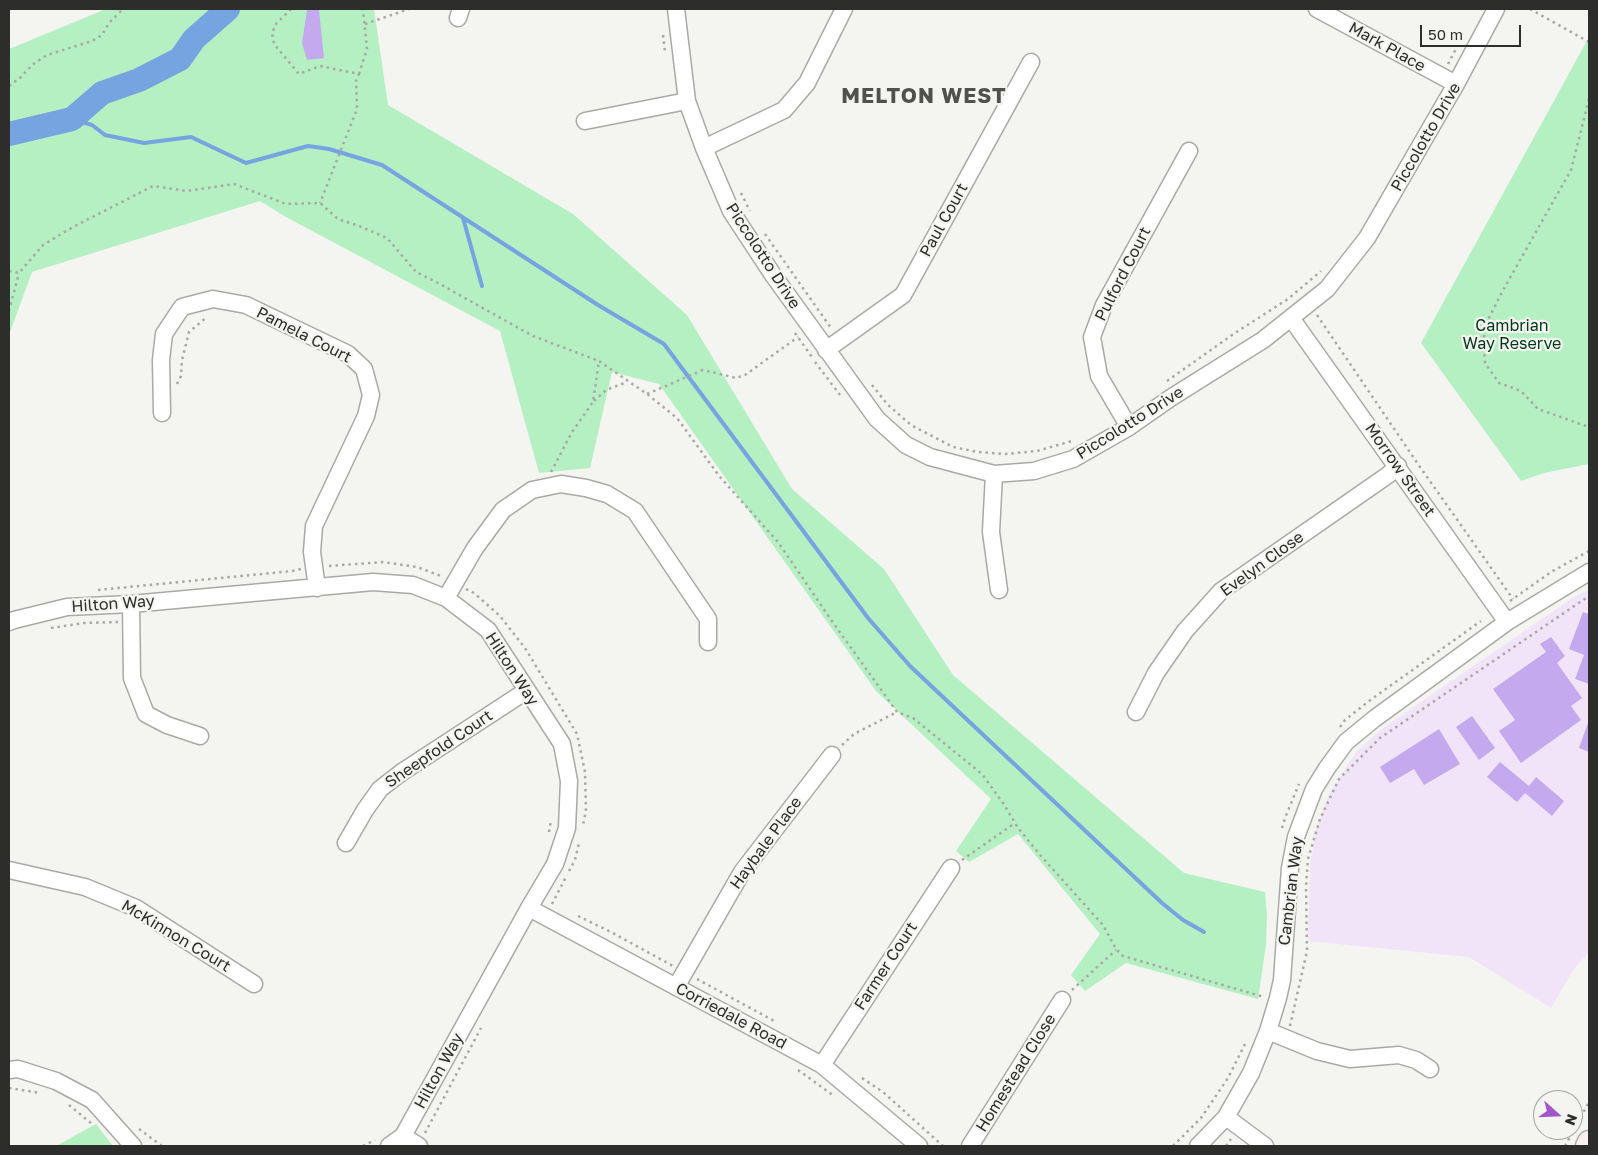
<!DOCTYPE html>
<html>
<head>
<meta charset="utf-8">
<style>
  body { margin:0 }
  #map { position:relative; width:1598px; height:1155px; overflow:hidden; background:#f4f4f0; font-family:"Golos Text",sans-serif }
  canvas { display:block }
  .frame { position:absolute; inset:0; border:10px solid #2d2d2c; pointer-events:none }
  .north { position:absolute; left:1533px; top:1090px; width:50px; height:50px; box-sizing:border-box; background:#f4f4f0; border:1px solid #a4a4a2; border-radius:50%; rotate:110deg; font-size:14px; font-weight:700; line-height:20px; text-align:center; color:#2d2d2c }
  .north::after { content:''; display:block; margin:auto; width:18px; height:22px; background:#a257ca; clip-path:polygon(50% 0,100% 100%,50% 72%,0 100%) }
  .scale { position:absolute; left:1420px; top:25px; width:101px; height:22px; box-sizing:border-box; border:2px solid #2d2d2c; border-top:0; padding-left:6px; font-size:15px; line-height:18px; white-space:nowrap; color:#2d2d2c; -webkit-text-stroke:4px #f4f4f0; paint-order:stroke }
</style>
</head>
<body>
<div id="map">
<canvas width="1598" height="1155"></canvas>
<div class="frame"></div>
<div class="north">N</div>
<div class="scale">50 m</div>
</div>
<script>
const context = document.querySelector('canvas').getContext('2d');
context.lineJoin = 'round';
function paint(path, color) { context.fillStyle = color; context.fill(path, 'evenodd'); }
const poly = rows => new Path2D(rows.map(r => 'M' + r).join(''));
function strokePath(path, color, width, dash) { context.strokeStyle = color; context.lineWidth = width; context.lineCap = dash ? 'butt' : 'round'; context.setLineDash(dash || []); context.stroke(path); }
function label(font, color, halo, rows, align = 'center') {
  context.font = font + ' "Golos Text",sans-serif'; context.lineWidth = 4.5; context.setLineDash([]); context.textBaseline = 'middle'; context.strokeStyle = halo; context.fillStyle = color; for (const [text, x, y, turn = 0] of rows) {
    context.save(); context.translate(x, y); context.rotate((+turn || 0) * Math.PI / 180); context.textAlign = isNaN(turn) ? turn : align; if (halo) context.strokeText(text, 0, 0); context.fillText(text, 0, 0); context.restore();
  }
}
paint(poly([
  [1589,589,1589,952,1574,969,1551,1008,1469,957,1308,941,1310,865,1316,830,1328,796,1357,751,1383,728,1574,597]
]), '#f2e4f8');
paint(poly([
  [106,9,374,9,388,105,573,214,687,315,792,489,884,569,953,675,1184,873,1265,892,1267,916,1266,945,1258,999,1126,963,1085,991,1071,975,1100,934,1018,834,969,862,956,851,991,799,876,691,659,384,612,372,590,468,539,473,500,331,286,217,260,201,32,272,9,335,9,49],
  [1589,37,1589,464,1544,473,1521,481,1421,343],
  [96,1124,113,1146,56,1146]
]), '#b5f0c3');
strokePath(poly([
  [72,119,92,125,105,135,144,143,191,137,246,163,308,146,329,149,382,165,598,305,664,344,868,618,910,666,1162,903,1183,920,1204,932],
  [463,218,482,286]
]), '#75a4e1', 4);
strokePath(poly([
  [9,134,72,119,102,93,139,80,180,59,194,39,228,9]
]), '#75a4e1', 24);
paint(poly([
  [307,10,319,10,324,58,307,60,302,43],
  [1583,612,1589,614,1589,684,1575,679,1584,655,1569,649],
  [1551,637,1565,656,1557,663,1582,698,1571,706,1581,720,1521,763,1499,731,1515,720,1493,689,1546,652,1540,644],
  [1472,716,1495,748,1479,760,1456,727],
  [1589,720,1589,752,1579,748],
  [1439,729,1460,764,1424,785,1414,769,1390,783,1380,767],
  [1500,762,1529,786,1536,777,1564,801,1552,816,1525,793,1517,802,1487,777]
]), '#c4a9ef');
const street = poly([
  [676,9,687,101,704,148,731,211,773,275,877,419,906,445,930,457,994,474,1034,471,1073,459,1129,427,1172,397,1263,340,1327,289,1367,238,1456,84,1496,9],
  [1317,9,1456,84],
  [458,18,461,9],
  [585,121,687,101],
  [704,148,784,110,807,83,844,9],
  [1291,318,1507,622],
  [826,350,903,295,1031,62],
  [162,413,161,360,164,334,182,307,213,299,246,305,348,354,364,369,371,395,366,416,314,526,312,552,317,588],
  [1129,427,1099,376,1092,337,1104,305,1189,151],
  [994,474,991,532,999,590],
  [446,598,475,548,503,510,532,490,561,484,586,488,607,494,635,511,708,619,708,642],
  [131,604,132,678,146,714,167,725,200,736],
  [9,622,14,620,67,607,131,604,373,582,413,585,446,598,488,630,562,744,569,781,567,828,555,864,529,908,403,1136,389,1146],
  [1136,712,1156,673,1185,631,1221,591,1388,475,1398,466],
  [346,843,365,810,380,789,402,772,526,691],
  [9,870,85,887,136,908,254,984],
  [529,908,822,1065,919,1146],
  [676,987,742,872,832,755],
  [1268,1031,1317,1051,1350,1059,1399,1055,1416,1060,1430,1069],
  [822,1065,951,868],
  [9,1070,18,1069,56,1081,92,1100,133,1146],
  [1226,1117,1265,1146],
  [403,1136,419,1146],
  [970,1146,1062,1000],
  [1198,1146,1226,1117,1251,1073,1268,1031,1278,998,1282,980,1290,868,1296,837,1314,789,1327,768,1346,742,1374,719,1507,622,1589,572]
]);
const secondary = poly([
  [1587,1146,1589,1142]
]);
strokePath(street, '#aaa9a6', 19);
strokePath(secondary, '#aaa9a6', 25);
strokePath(poly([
  [291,9,276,24,272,33,274,44,299,74,320,66,359,74,356,81,357,109,320,203],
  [1530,9,1589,42],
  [365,24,409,9],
  [663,35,665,52],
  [1448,64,1457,47],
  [359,74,367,49,363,9],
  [9,86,21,77,32,65,47,55,92,41,102,35,109,23,123,9],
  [1589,99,1571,170,1502,292,1488,320,1483,340,1485,363,1499,383,1521,391,1538,409,1589,427],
  [741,193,750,211],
  [765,234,831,328],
  [9,271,19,273,43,245,73,227,153,186,187,191,234,184,286,204,320,203,338,219,359,226,387,238,416,272,438,283,533,336,599,361],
  [9,311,19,273],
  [1317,315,1420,467,1513,599],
  [795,333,812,357],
  [815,362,840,395],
  [1167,381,1235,333,1288,299,1321,271],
  [177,384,181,376,182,360,189,332,207,317],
  [872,385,888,405,911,425,953,447,978,452,1005,454,1037,451,1072,441],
  [647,394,703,370,736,378,745,375,798,337],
  [594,401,606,390,627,382],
  [551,472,572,432,593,402,599,361,647,394,677,418,720,477,778,542,834,624,897,712,913,718,982,774,1003,803,1018,828,1041,856,1103,925,1116,949,1123,956,1264,997],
  [329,566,383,562,417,567,441,576],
  [466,589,474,593,500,616,525,648,577,734,585,772,586,811,583,825],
  [98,590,292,571,301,569],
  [1510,601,1551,572,1589,551],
  [51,628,84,623,118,622],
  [1340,727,1345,720,1369,701,1481,621],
  [842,745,854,734,897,712],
  [1282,828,1285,818,1299,784],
  [549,832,551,820],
  [962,860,1015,823],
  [569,871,575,860,579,843],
  [552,904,567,875],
  [578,916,611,932,673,966],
  [697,979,776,1022],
  [1072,990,1116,950],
  [1290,1026,1307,951,1306,887,1308,859,1320,819,1339,779,1380,738,1589,596],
  [798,1070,834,1096],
  [862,1078,883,1092,943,1146],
  [9,1088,41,1093],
  [69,1105,92,1124],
  [139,1129,162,1146],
  [425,1133,481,1028],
  [363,1146,375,1140],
  [1173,1146,1201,1118,1228,1078,1245,1044],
  [1226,1146,1231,1139],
  [1565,1146,1589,1102]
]), '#a8a8a5', 2.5, [2.5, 4]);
strokePath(street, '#fff', 16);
strokePath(secondary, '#fdeff1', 22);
label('16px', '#2d2d2c', '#f4f4f0', [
  ["Mark Place",1387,47,29],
  ["Piccolotto Drive",1426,137,-60],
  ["Paul Court",944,220,-61],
  ["Piccolotto Drive",763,256,57],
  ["Pulford Court",1123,274,-63],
  ["Pamela Court",304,335,27],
  ["Piccolotto Drive",1130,423,-32],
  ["Morrow Street",1400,470,55],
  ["Evelyn Close",1262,564,-36],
  ["Hilton Way",113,604,-4],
  ["Hilton Way",512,669,57],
  ["Sheepfold Court",439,749,-34],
  ["Haybale Place",766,843,-54],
  ["Cambrian Way",1291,891,-83],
  ["McKinnon Court",176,936,31],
  ["Farmer Court",886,966,-57],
  ["Corriedale Road",731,1016,28],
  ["Hilton Way",439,1071,-61],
  ["Homestead Close",1016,1073,-58]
]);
label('16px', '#003919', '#f4f4f0', [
  ["Cambrian",1512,326],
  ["Way Reserve",1512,344]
]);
context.letterSpacing = '1px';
label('bold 21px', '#50504d', '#f4f4f0', [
  ["MELTON WEST",924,96]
]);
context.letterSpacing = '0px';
</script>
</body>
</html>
